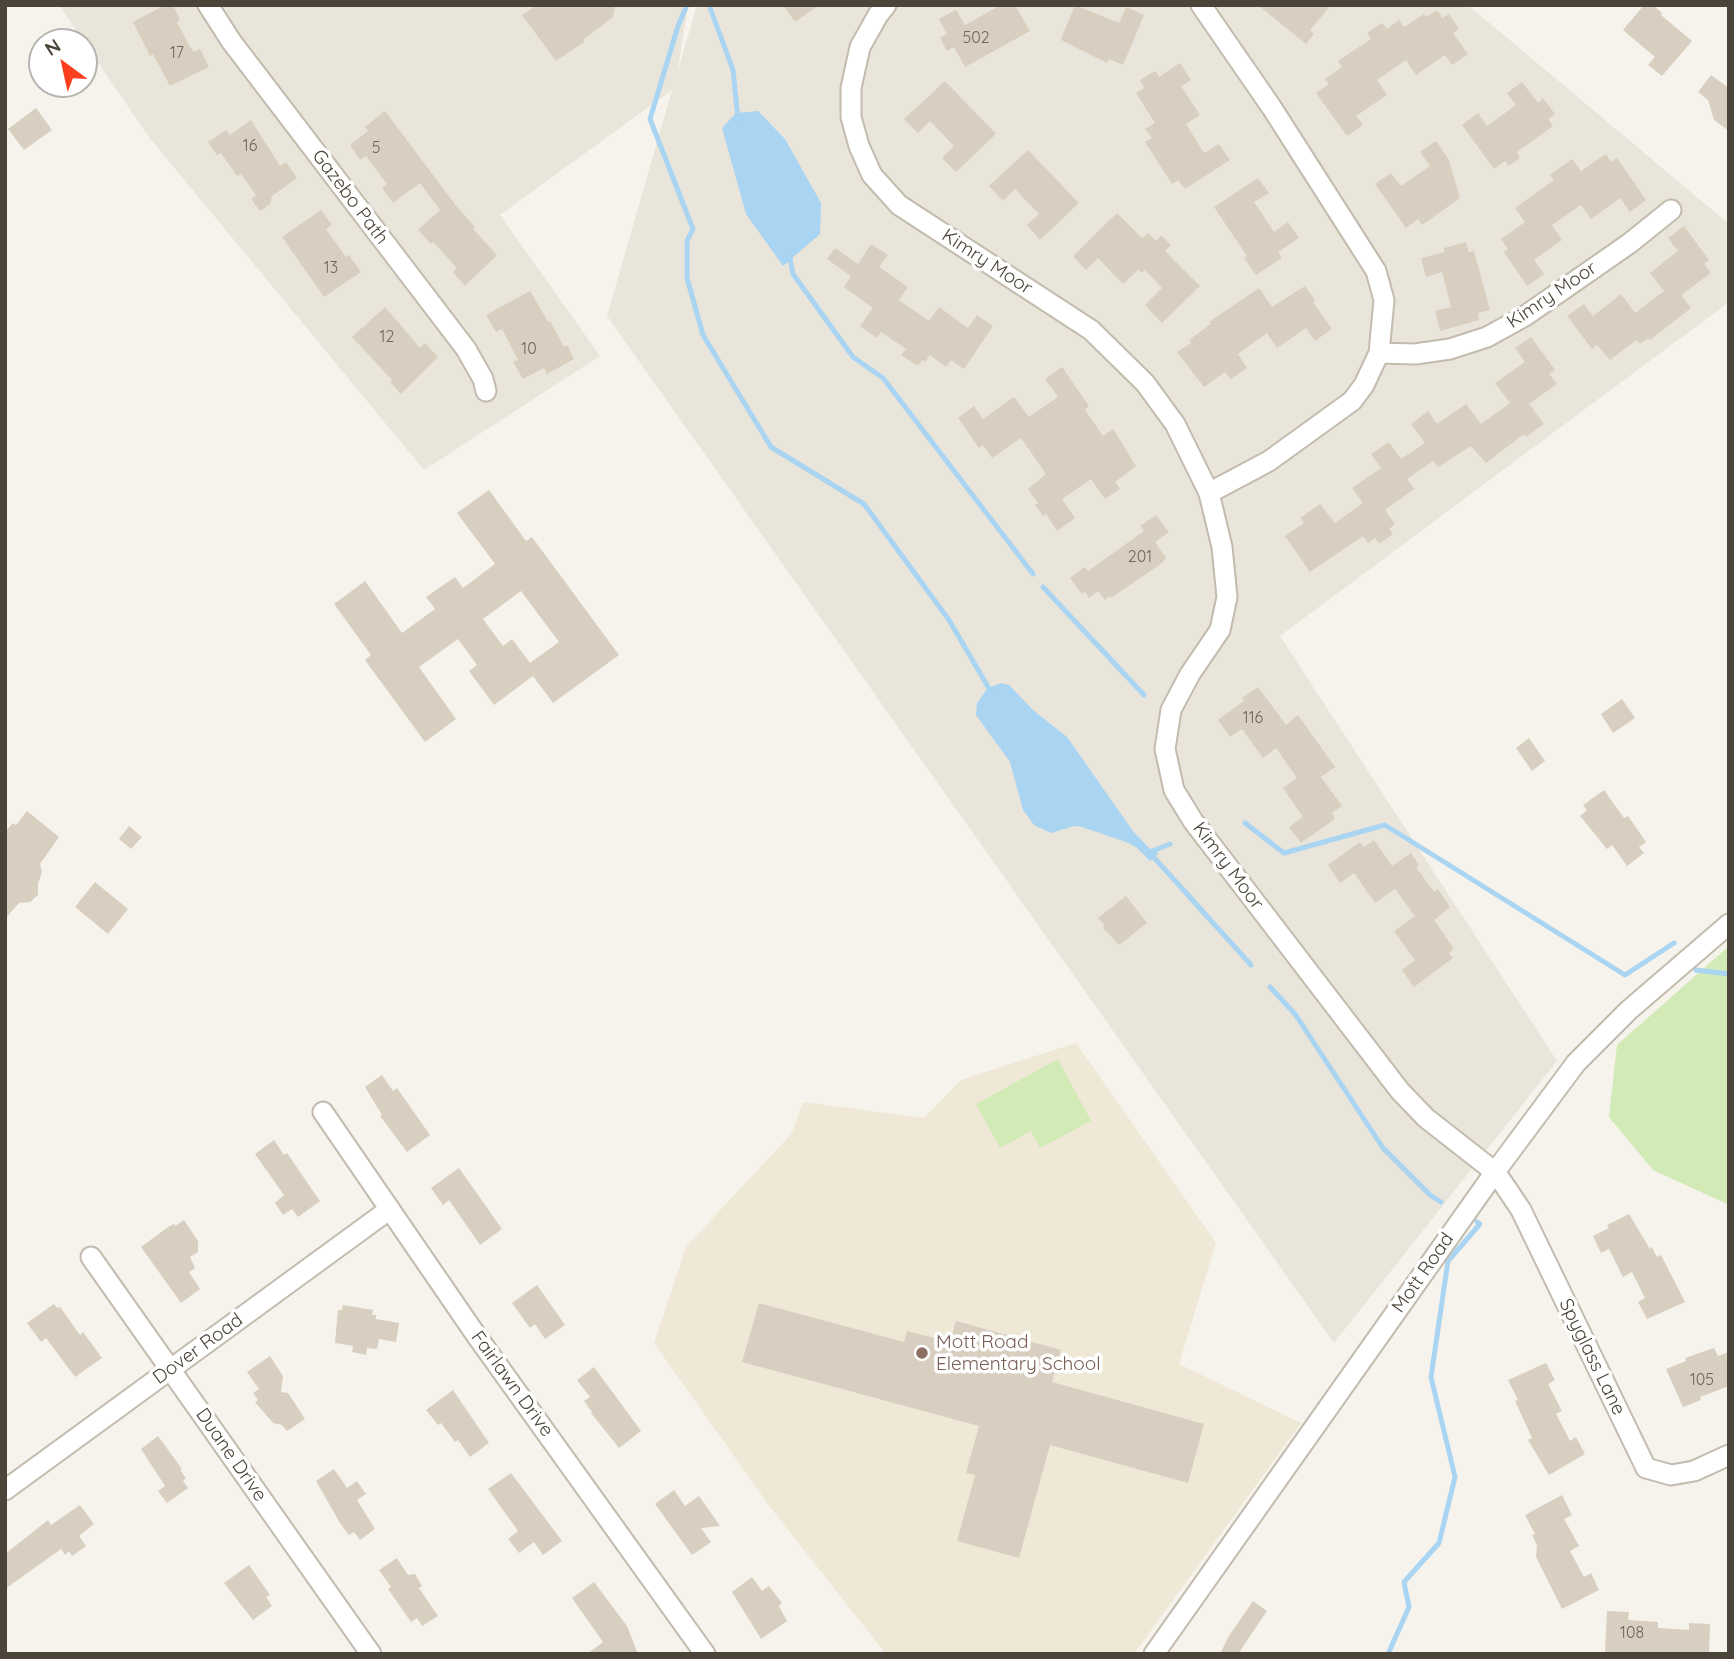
<!DOCTYPE html>
<html>
<head>
<meta charset="utf-8">
<style>
  body { margin:0 }
  #map { position:relative; width:1734px; height:1659px; overflow:hidden; background:#f6f3ec; font-family:Quicksand,sans-serif }
  canvas { display:block }
  .frame { position:absolute; inset:0; border:7px solid #4b4439; pointer-events:none }
  .north { position:absolute; left:28px; top:28px; width:70px; height:70px; box-sizing:border-box; background:#fff; border:2px solid #b7b4b0; border-radius:50%; rotate:327deg; font-size:19px; font-weight:700; line-height:28px; text-align:center; color:#4b4439 }
  .north::after { content:''; display:block; margin:auto; width:24px; height:32px; background:#fc3f1d; clip-path:polygon(50% 0,100% 100%,50% 72%,0 100%) }
</style>
</head>
<body>
<div id="map">
<canvas width="1734" height="1659"></canvas>
<div class="frame"></div>
<div class="north">N</div>
</div>
<script>
const context = document.querySelector('canvas').getContext('2d');
context.lineJoin = 'round';
function paint(path, color) { context.fillStyle = color; context.fill(path, 'evenodd'); }
const poly = rows => new Path2D(rows.map(r => 'M' + r).join(''));
function strokePath(path, color, width, dash) { context.strokeStyle = color; context.lineWidth = width; context.lineCap = dash ? 'butt' : 'round'; context.setLineDash(dash || []); context.stroke(path); }
function label(font, color, halo, rows, align = 'center') {
  context.font = font + ' Quicksand,sans-serif'; context.lineWidth = 7; context.setLineDash([]); context.textBaseline = 'middle'; context.strokeStyle = halo; context.fillStyle = color; for (const [text, x, y, turn = 0] of rows) {
    context.save(); context.translate(x, y); context.rotate((+turn || 0) * Math.PI / 180); context.textAlign = isNaN(turn) ? turn : align; if (halo) context.strokeText(text, 0, 0); context.fillText(text, 0, 0); context.restore();
  }
}
paint(poly([
  [59,5,688,5,677,74,697,5,1468,5,1729,224,1729,302,1280,636,1557,1061,1334,1343,607,316,672,90,500,215,600,356,424,470,148,136]
]), '#eae5da');
paint(poly([
  [1076,1043,1216,1243,1179,1364,1301,1423,1134,1654,886,1654,770,1507,654,1343,686,1247,792,1133,803,1102,924,1118,961,1080]
]), '#efe8d6');
paint(poly([
  [1729,946,1729,1205,1653,1170,1609,1117,1617,1045],
  [1058,1059,1091,1121,1040,1148,1031,1131,1000,1148,976,1104]
]), '#d2eab5');
paint(poly([
  [758,111,785,139,821,203,820,234,783,266,746,214,722,128,736,113],
  [1001,683,1009,685,1033,710,1067,737,1133,831,1152,851,1159,853,1150,861,1136,847,1126,842,1082,827,1074,826,1051,833,1034,825,1023,810,1010,762,976,715,977,703,988,688]
]), '#a9d4f2');
strokePath(poly([
  [687,5,678,26,650,119,693,229,687,241,687,278,703,335,771,447,864,504,949,620,991,692],
  [709,5,733,70,738,119],
  [789,253,793,274,853,357,883,378,1033,574],
  [1043,587,1144,695],
  [1245,823,1284,853,1385,825,1625,975,1674,943],
  [1152,851,1170,844],
  [1150,853,1251,965],
  [1696,970,1729,974],
  [1270,987,1295,1014,1383,1148,1430,1195,1441,1202],
  [1388,1654,1409,1607,1404,1582,1439,1543,1455,1477,1431,1377,1448,1261,1480,1224,1477,1222]
]), '#a9d4f2', 5);
paint(poly([
  [165,5,173,5,180,20,177,22,190,47,194,52,200,49,209,67,170,86,153,54,150,56,133,22],
  [537,5,615,5,613,17,583,40,584,42,556,61,522,15],
  [783,5,819,5,795,22],
  [1001,5,1015,5,1030,31,965,67,954,47,947,51,940,38,947,34,939,19,956,10,965,25],
  [1075,5,1119,23,1126,7,1144,15,1123,65,1109,59,1107,63,1063,41,1061,39],
  [1258,5,1331,5,1310,30,1314,34,1306,44],
  [1644,5,1653,5,1662,13,1661,15,1692,41,1662,76,1648,65,1655,57,1623,30],
  [1437,10,1442,18,1449,14,1459,29,1453,33,1468,54,1452,65,1445,55,1416,75,1406,60,1377,80,1387,95,1356,116,1363,125,1347,136,1316,93,1329,84,1325,79,1342,67,1338,61,1371,39,1367,33,1382,23,1387,29,1399,20,1404,27,1424,14,1426,17],
  [1180,63,1191,80,1181,86,1200,115,1186,124,1204,153,1219,144,1230,160,1185,189,1178,180,1172,184,1145,142,1152,138,1145,129,1155,123,1136,93,1144,88,1140,80,1155,71,1159,77],
  [1711,75,1729,88,1729,131,1714,120,1708,100,1698,92],
  [945,81,996,134,956,172,942,158,954,146,930,121,918,133,904,119],
  [1522,82,1538,103,1543,98,1555,114,1548,119,1553,126,1517,152,1520,158,1509,166,1505,161,1494,169,1462,125,1478,113,1487,126,1516,105,1507,93],
  [36,108,52,130,24,150,8,129],
  [385,111,457,207,475,227,473,229,497,255,465,286,453,272,457,268,433,242,431,244,418,230,440,210,420,183,393,203,382,188,387,184,366,156,360,160,350,145,368,131,365,127],
  [251,120,280,166,286,162,297,178,272,196,270,204,260,211,251,199,256,195,241,174,237,176,221,153,217,155,208,142,226,130,230,135],
  [1436,141,1449,160,1460,198,1422,225,1418,219,1406,228,1375,184,1391,173,1401,186,1430,166,1420,152],
  [1028,150,1079,203,1040,240,1027,225,1039,214,1015,189,1003,201,989,186],
  [1606,154,1611,162,1617,158,1646,200,1630,212,1620,198,1591,219,1581,205,1552,225,1562,240,1534,260,1544,274,1527,286,1504,252,1508,249,1501,239,1525,222,1515,208,1554,180,1550,175,1572,159,1581,171],
  [1258,178,1269,193,1254,202,1274,232,1288,222,1299,238,1278,252,1282,258,1256,275,1244,258,1247,256,1214,207],
  [321,210,332,225,326,229,346,257,349,255,361,272,324,297,282,237],
  [1117,213,1142,238,1148,233,1156,241,1161,235,1171,245,1165,251,1200,286,1162,323,1145,305,1162,288,1145,270,1141,273,1138,270,1123,284,1098,258,1086,270,1073,256],
  [1684,226,1709,260,1704,264,1711,273,1681,295,1691,308,1650,340,1648,338,1640,344,1636,340,1610,360,1597,345,1592,349,1567,316,1584,304,1593,316,1621,294,1635,313,1664,291,1650,273,1678,251,1668,238],
  [1466,242,1469,252,1474,251,1490,310,1478,313,1479,320,1440,331,1435,311,1451,307,1442,272,1426,277,1421,258,1445,252,1444,248],
  [871,244,888,255,879,267,908,287,899,300,929,321,939,307,968,328,977,315,993,326,964,369,951,360,946,367,930,355,925,362,922,360,918,366,901,355,906,349,881,332,877,338,860,326,873,308,844,287,851,276,827,259,835,248,858,264],
  [1305,286,1315,300,1313,302,1332,329,1315,341,1306,328,1277,348,1267,333,1238,354,1247,368,1231,379,1225,372,1204,387,1177,352,1191,343,1189,340,1211,324,1209,322,1259,288,1272,307],
  [530,291,548,322,550,321,564,347,567,345,574,359,547,374,544,368,523,379,513,362,518,360,502,329,496,332,486,315],
  [385,307,420,348,425,343,438,357,401,394,390,382,392,380,352,337],
  [1531,337,1555,370,1549,374,1557,384,1529,404,1544,424,1526,437,1524,434,1486,463,1471,446,1438,467,1433,461,1407,479,1414,489,1385,510,1395,524,1389,529,1393,534,1379,544,1375,538,1368,543,1363,536,1310,572,1285,536,1304,523,1300,518,1320,504,1335,523,1363,503,1352,488,1381,468,1371,454,1389,442,1401,459,1425,443,1411,424,1428,411,1437,424,1466,404,1481,424,1510,403,1495,383,1525,362,1515,348],
  [1062,367,1089,406,1085,410,1103,436,1113,429,1136,466,1115,482,1120,489,1105,499,1091,479,1062,499,1075,518,1057,531,1046,514,1043,516,1035,505,1038,503,1028,489,1046,474,1021,438,992,458,983,445,979,448,958,418,974,406,983,419,1014,397,1029,417,1058,397,1045,379],
  [489,490,526,541,532,537,619,655,553,703,533,676,494,705,469,671,477,665,458,639,419,667,456,719,425,742,365,660,371,655,334,604,365,581,402,633,435,609,426,597,455,577,463,588,495,564,457,513],
  [521,591,559,642,530,663,512,639,503,646,483,619],
  [1156,515,1169,532,1155,542,1166,558,1162,563,1111,598,1110,596,1105,600,1098,591,1089,598,1085,592,1082,594,1070,578,1085,567,1088,571,1144,531,1140,526],
  [1258,687,1286,725,1298,715,1335,767,1321,777,1342,806,1332,813,1335,819,1301,843,1289,827,1303,817,1283,788,1297,778,1276,748,1263,758,1242,729,1230,737,1218,720,1244,701,1242,698],
  [1622,699,1635,718,1613,733,1601,714],
  [1529,738,1545,761,1532,771,1516,748],
  [1604,790,1624,818,1628,816,1646,842,1639,847,1644,853,1627,866,1612,845,1607,849,1580,816,1587,810,1583,805],
  [27,811,59,837,40,864,42,872,38,884,38,895,30,902,19,903,5,919,5,832,13,823,16,825],
  [129,826,142,837,131,849,119,839],
  [1374,840,1392,866,1411,853,1419,865,1416,867,1434,892,1438,889,1450,907,1434,920,1454,949,1449,953,1453,958,1414,987,1402,970,1415,960,1394,931,1415,916,1395,889,1375,903,1354,873,1340,883,1328,865,1360,842,1364,847],
  [95,882,128,909,108,934,75,907],
  [1126,896,1147,923,1119,945,1103,928,1105,926,1098,918],
  [382,1075,393,1091,397,1088,430,1135,407,1152,380,1116,382,1115,365,1087],
  [274,1140,284,1155,287,1153,320,1201,298,1217,292,1209,283,1215,275,1203,284,1195,255,1154],
  [459,1168,502,1229,480,1245,449,1200,443,1205,431,1188],
  [1629,1214,1650,1249,1652,1247,1657,1257,1661,1255,1685,1302,1647,1319,1638,1302,1645,1298,1632,1272,1623,1277,1609,1249,1601,1253,1593,1236,1609,1228,1607,1225],
  [184,1220,198,1241,198,1252,190,1257,195,1268,189,1272,200,1289,181,1303,141,1247,168,1227,174,1224,175,1226],
  [537,1285,565,1325,545,1339,535,1324,530,1328,512,1303],
  [759,1303,904,1342,907,1331,950,1342,956,1321,1061,1350,1052,1382,1204,1424,1188,1483,1050,1445,1019,1558,957,1541,975,1475,966,1473,979,1426,742,1362],
  [54,1304,57,1308,60,1307,80,1335,83,1332,102,1358,75,1377,46,1338,41,1342,27,1323],
  [343,1305,373,1310,372,1315,376,1315,376,1319,399,1323,396,1342,379,1339,377,1349,367,1348,366,1355,352,1352,353,1346,335,1343,338,1310,342,1310],
  [1714,1348,1718,1356,1729,1352,1729,1386,1700,1397,1701,1400,1683,1407,1666,1369,1686,1361,1685,1358],
  [270,1356,283,1376,281,1392,288,1393,305,1419,287,1431,282,1425,273,1423,255,1402,258,1400,253,1393,259,1389,247,1372],
  [1546,1363,1555,1380,1548,1384,1562,1411,1556,1414,1570,1441,1576,1437,1585,1454,1549,1475,1528,1440,1532,1438,1515,1401,1518,1400,1508,1380],
  [594,1367,641,1431,619,1448,591,1413,592,1412,584,1401,590,1397,577,1380],
  [453,1390,489,1443,470,1457,458,1440,455,1442,441,1423,438,1425,426,1410],
  [158,1436,182,1469,180,1470,186,1478,183,1481,188,1488,167,1503,158,1491,165,1486,141,1449],
  [334,1469,347,1488,357,1481,366,1494,357,1500,375,1529,360,1540,354,1532,349,1535,340,1523,316,1481],
  [511,1473,562,1541,543,1555,534,1542,519,1553,508,1539,518,1531,488,1489],
  [674,1490,685,1506,699,1496,720,1526,701,1528,711,1542,692,1555,655,1504],
  [1562,1495,1572,1515,1564,1519,1579,1546,1570,1551,1584,1577,1591,1573,1599,1590,1562,1609,1536,1557,1537,1545,1532,1535,1535,1534,1525,1515],
  [80,1505,94,1524,79,1536,86,1546,72,1556,69,1551,65,1555,61,1549,5,1589,5,1554,48,1520,51,1525],
  [397,1558,408,1575,415,1574,422,1586,419,1588,438,1616,422,1626,417,1618,411,1622,388,1589,391,1587,379,1570],
  [249,1565,270,1595,266,1597,272,1606,253,1620,224,1583],
  [752,1577,762,1591,769,1586,782,1603,779,1606,787,1621,761,1639,732,1592],
  [594,1582,627,1626,638,1654,587,1654,603,1642,572,1598],
  [1253,1601,1267,1611,1238,1654,1220,1654,1229,1636],
  [1607,1611,1629,1612,1628,1620,1658,1622,1658,1628,1689,1630,1689,1623,1710,1624,1709,1654,1605,1652]
]), '#d8cfc1');
const minor = poly([
  [208,5,231,41,466,349,483,379,486,391],
  [886,5,878,15,860,47,851,88,851,117,859,146,872,175,899,205,1091,330,1145,383,1175,424,1209,493,1222,547,1227,597,1220,630,1190,674,1171,710,1165,749,1174,790,1193,821,1400,1091,1426,1118,1495,1172,1505,1186,1521,1210,1646,1468,1671,1475,1694,1471,1729,1455],
  [1201,5,1272,108,1376,271,1384,300,1379,353],
  [1209,493,1269,461,1352,401,1364,385,1379,353,1415,354,1450,349,1487,337,1525,316,1630,243,1671,210],
  [323,1112,476,1335,705,1654],
  [91,1257,371,1654],
  [5,1490,390,1209],
  [1154,1654,1495,1172,1576,1063,1629,1010,1729,924]
]);
strokePath(minor, '#c2bbae', 23);
strokePath(minor, '#fff', 19);
for (const [x, y, r, color] of [
  [922,1353,7,"#8d6e63"]
]) { const dot = new Path2D(); dot.arc(x, y, r, 0, 2 * Math.PI); context.fillStyle = color; context.fill(dot); strokePath(dot, '#fff', 2.5); }
label('16px', '#6e675b', null, [
  ["502",976,38],
  ["17",177,53],
  ["16",250,146],
  ["5",376,148],
  ["13",331,268],
  ["12",387,337],
  ["10",529,349],
  ["201",1140,557],
  ["116",1253,718],
  ["105",1702,1380],
  ["108",1632,1633]
]);
label('19px', '#4b4439', '#fff', [
  ["Gazebo Path",350,197,53],
  ["Kimry Moor",987,262,33],
  ["Kimry Moor",1552,295,-34],
  ["Kimry Moor",1228,866,53],
  ["Mott Road",1423,1273,-55],
  ["Dover Road",198,1349,-36],
  ["Spyglass Lane",1592,1357,64],
  ["Fairlawn Drive",512,1384,54],
  ["Duane Drive",231,1455,55]
]);
label('19px', '#785e54', '#fff', [
  ["Mott Road",936,1342],
  ["Elementary School",936,1364]
], 'left');
</script>
</body>
</html>
